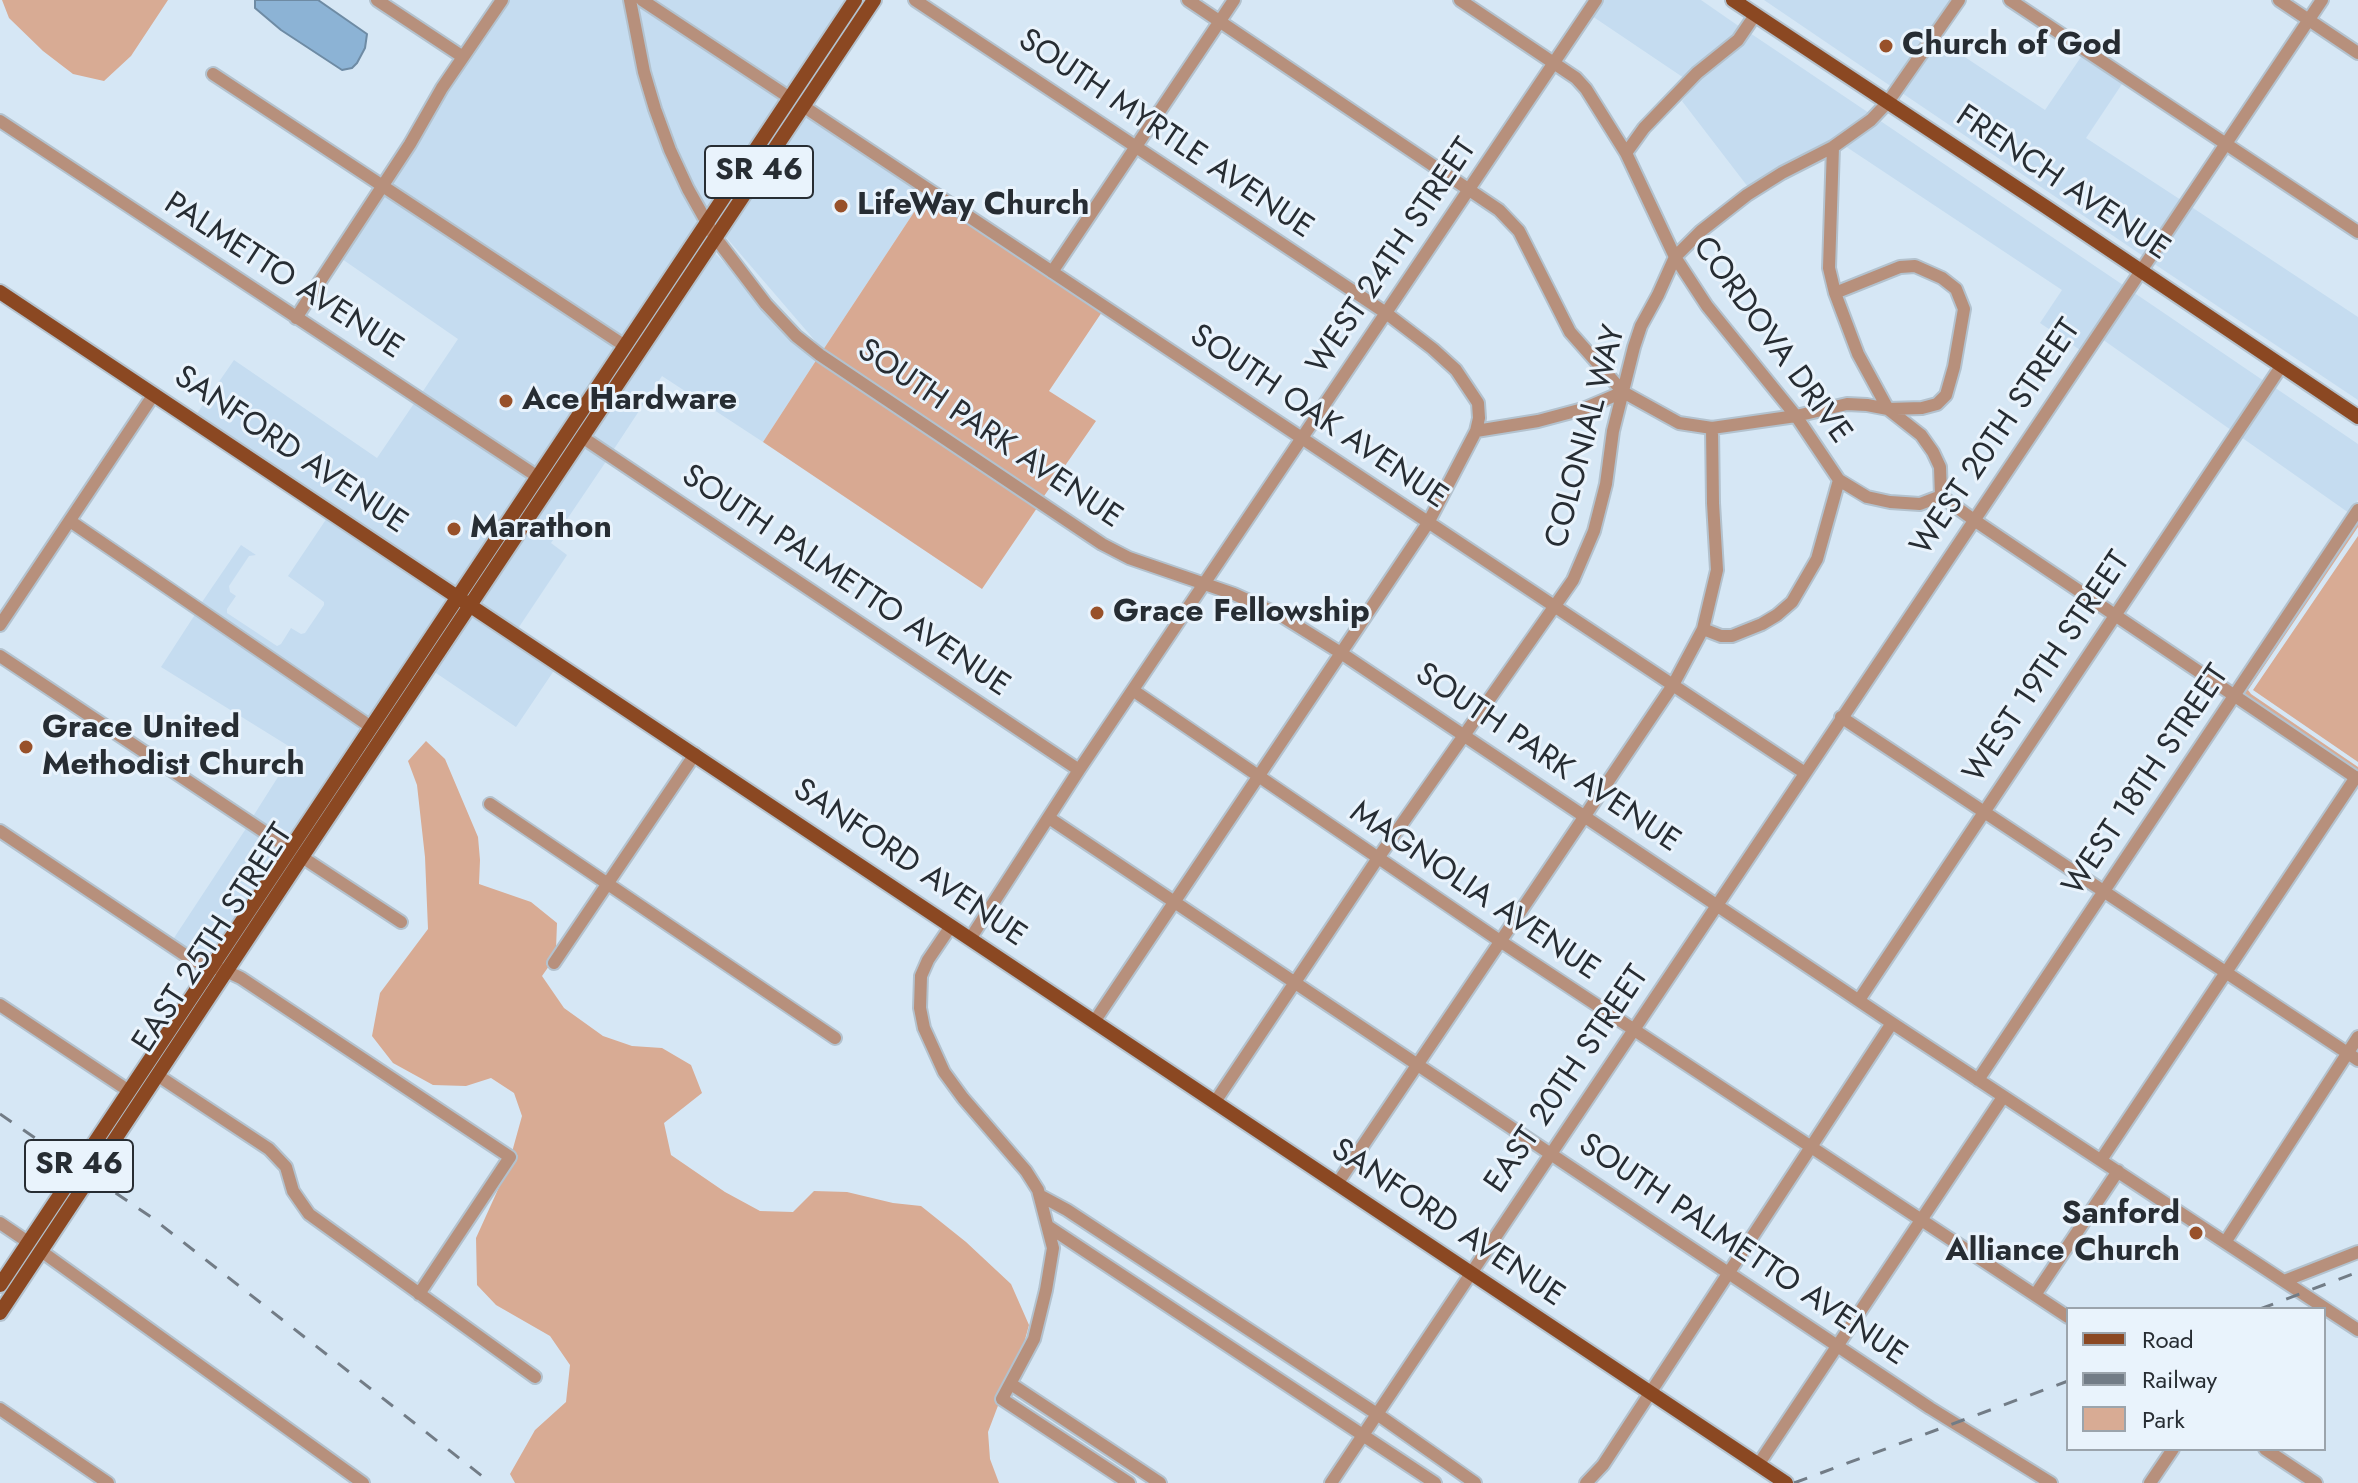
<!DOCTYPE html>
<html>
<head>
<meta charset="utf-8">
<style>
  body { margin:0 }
  #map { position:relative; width:2358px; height:1483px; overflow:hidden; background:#d6e7f5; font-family:Jost,sans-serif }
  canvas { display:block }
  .legend { position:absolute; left:2066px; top:1307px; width:260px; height:144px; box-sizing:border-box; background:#e9f3fc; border:2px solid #9ba4ac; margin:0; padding:10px 14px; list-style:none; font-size:24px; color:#272d33 }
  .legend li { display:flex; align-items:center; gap:16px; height:40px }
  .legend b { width:40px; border:2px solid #9ba4ac }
</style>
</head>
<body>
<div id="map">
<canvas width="2358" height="1483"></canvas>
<ul class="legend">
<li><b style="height:10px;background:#8b4822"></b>Road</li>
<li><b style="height:10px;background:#727c86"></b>Railway</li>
<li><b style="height:22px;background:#d8ab94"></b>Park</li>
</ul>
</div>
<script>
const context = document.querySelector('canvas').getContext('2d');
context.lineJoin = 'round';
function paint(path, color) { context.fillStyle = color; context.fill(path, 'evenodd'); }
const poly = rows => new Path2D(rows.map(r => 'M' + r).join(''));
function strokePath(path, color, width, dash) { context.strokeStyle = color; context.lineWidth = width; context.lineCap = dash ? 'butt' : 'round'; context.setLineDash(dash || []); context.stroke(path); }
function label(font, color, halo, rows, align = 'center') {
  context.font = font + ' Jost,sans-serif'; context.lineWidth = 6; context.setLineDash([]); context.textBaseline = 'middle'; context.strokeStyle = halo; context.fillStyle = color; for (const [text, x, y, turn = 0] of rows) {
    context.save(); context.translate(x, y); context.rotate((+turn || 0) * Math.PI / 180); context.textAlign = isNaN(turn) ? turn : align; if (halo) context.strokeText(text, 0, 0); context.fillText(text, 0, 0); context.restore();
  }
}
paint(poly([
  [510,0,624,0,639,73,665,152,698,222,622,337,390,186,415,147,443,95],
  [651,0,846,0,786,90],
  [1603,0,1701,0,1740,27,1734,36,1684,78,1592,16],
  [1764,0,1952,0,1892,87],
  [635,2,782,97,706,210,675,149,660,108,650,72],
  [1750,33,1869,113,1831,141,1828,141,1827,143,1779,168,1748,187,1682,101,1701,77,1742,44],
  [1939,40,2045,110,2083,54,2124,81,2086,138,2181,200,2143,256,1902,93],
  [806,114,926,194,823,350,725,236],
  [1879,120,2123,285,2080,350,2040,323,2062,290,1845,146,1869,129],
  [384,195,616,346,535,468,421,394,458,339,342,259],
  [2190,206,2358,317,2358,400,2153,263],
  [715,253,817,359,763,442,662,376,612,452,590,437],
  [2133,292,2264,381,2231,430,2102,339],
  [234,360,377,458,415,402,529,477,455,588,196,415],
  [2274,387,2358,444,2358,500,2349,513,2241,437],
  [584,445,607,460,551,543,567,555,517,630,477,604],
  [327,518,448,599,367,718,200,605,241,545,256,555,249,556,229,586,230,592,236,596,227,609,227,613,277,646,281,644,291,628,301,634,305,633,324,605,324,602,288,576],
  [196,613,361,727,286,839,252,818,295,750,161,667],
  [472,613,555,669,516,727,433,671],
  [247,827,279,849,207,958,196,957,172,941]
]), '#c5dcf0');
paint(poly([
  [2,0,168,0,131,56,104,81,73,74,43,51,9,18],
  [2358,521,2358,527,2248,690,2251,694,2358,767,2358,773,2243,694],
  [2358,536,2358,762,2253,690],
  [426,741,445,759,478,837,480,860,479,884,531,902,557,923,556,949,546,964,549,966,542,976,564,1008,603,1036,632,1046,662,1048,691,1065,702,1093,664,1123,671,1155,725,1192,760,1211,793,1212,814,1191,847,1192,893,1203,921,1206,966,1242,1011,1284,1029,1325,1023,1347,995,1400,999,1403,988,1432,990,1459,999,1483,515,1483,510,1474,535,1430,566,1402,570,1365,550,1336,496,1305,477,1285,476,1238,505,1174,518,1156,512,1152,522,1116,514,1093,491,1078,466,1086,433,1085,393,1063,372,1036,380,993,428,929,425,857,417,785,408,761]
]), '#d8ab94');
paint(poly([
  [926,194,1102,312,1049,391,1096,421,1042,499,823,350],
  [817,359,1037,508,982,589,763,442]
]), '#d8a992');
const water = poly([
  [255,0,318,0,367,34,365,48,357,63,352,68,342,70,281,30,255,8,255,0]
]);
paint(water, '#8cb3d5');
strokePath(water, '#6e8ba4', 2);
const minor = poly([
  [377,0,463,57],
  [630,0,644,72,655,109,670,150,688,189,715,237,766,304,796,336,820,355,1102,544,1129,558,1234,594,1280,615,1341,653,1892,1023,2358,1330],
  [642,0,790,98],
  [915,0,1386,313,1433,349,1456,370,1478,403,1479,418,1476,431,1428,523,1094,1022],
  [1188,0,1499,210,1519,231,1570,332,1623,392,1679,423,1712,428,1796,416,1847,404,1867,405,1888,409,1921,435,1933,452,1940,467,1941,496,1974,520,2358,779],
  [1460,0,1576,78,1586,89,1626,153,1675,257,1707,306,1796,416,1839,480,1867,497,1890,502,1920,504,1941,496],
  [2010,0,2358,232],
  [2279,0,2358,53],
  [213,74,625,346],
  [803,106,1805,773],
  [0,121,538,477],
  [1833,147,1829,268,1835,293,1858,354,1888,409,1922,408,1937,404,1946,395,1954,367,1964,309,1956,289,1942,278,1915,266,1900,267,1835,293],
  [1626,153,1644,128,1697,73,1738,40,1755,15],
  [1052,272,1234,0],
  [296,318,410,144,442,88,502,0],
  [1476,431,1538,421,1583,409,1623,392],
  [582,437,1079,770],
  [70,521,371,727],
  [0,625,154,394],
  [1703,629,1721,636,1732,636,1762,624,1777,615,1792,602,1817,559,1839,480],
  [0,656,290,849],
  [1134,691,1500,941,2068,1317],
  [1841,717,2358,1060],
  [490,804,835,1038],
  [1049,818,1930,1408,2051,1483],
  [0,831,194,961,226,971,241,978,510,1157,419,1294],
  [302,857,401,922],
  [951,926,928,960,921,976,920,1008,924,1028,944,1072,963,1098,1026,1171,1038,1190,1053,1248,1046,1290,1034,1339,1002,1399,1129,1483],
  [970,939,1079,770,1596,0],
  [554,963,695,754],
  [1859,1000,2282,365],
  [0,1005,129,1091],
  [157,1075,269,1149,286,1167,293,1191,309,1214,535,1377],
  [1978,1080,2358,510],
  [1215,1102,1378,858,1573,580,1594,531,1606,484,1613,431,1634,347,1641,326,1658,295,1675,257,1701,231,1747,195,1782,173,1833,147,1871,120,1888,102,1959,0],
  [2101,1160,2356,777],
  [1337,1184,1673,685,1703,629,1717,570,1713,503,1712,428],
  [1041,1196,1067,1210,1377,1414,1475,1483],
  [0,1223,28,1242],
  [1049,1227,1435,1483],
  [2226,1241,2358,1037],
  [41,1251,363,1483],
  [2284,1281,2358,1252],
  [2035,1295,2118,1171],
  [1011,1384,1160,1483],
  [0,1409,108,1483],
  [2265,1449,2316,1483],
  [1758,1465,2003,1097],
  [1331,1483,2322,0],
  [1586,1483,1603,1465,1892,1023],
  [2150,1483,2173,1449]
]);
const major = poly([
  [1733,0,2046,207,2358,417],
  [0,292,1786,1483],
  [0,1285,855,0],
  [0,1313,302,857,874,0]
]);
strokePath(minor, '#b3c2ce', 16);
strokePath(major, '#b3c2ce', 18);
strokePath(minor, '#b7907c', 12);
strokePath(major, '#8b4822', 14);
strokePath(poly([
  [0,1114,151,1217,491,1483],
  [2260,1309,2358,1272],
  [1794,1483,2068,1381]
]), '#727c86', 3, [14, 14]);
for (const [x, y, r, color] of [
  [1886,46,8,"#98512a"],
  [841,206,8,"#98512a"],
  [506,401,8,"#98512a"],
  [454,529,8,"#98512a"],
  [1097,613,8,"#98512a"],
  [26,747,8,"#98512a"],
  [2196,1233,8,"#98512a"]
]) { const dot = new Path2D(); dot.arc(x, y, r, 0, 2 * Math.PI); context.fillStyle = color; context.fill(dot); strokePath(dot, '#e9f3fc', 3); }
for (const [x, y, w] of [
  [759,172,108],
  [79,1166,108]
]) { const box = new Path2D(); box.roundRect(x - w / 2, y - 26, w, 52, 6); context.fillStyle = '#e9f3fc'; context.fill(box); strokePath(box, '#272d33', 2); }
label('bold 30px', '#272d33', null, [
  ["SR 46",759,172],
  ["SR 46",79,1166]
]);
label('bold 32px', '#272d33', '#e9f3fc', [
  ["Church of God",1902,46],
  ["LifeWay Church",857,206],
  ["Ace Hardware",522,401],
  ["Marathon",470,529],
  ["Grace Fellowship",1113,613],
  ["Grace United",42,729],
  ["Methodist Church",42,766],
  ["Sanford",2180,1215,"right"],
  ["Alliance Church",2180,1252,"right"]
], 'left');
label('32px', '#272d33', '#e9f3fc', [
  ["SOUTH MYRTLE AVENUE",1165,135,34],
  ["FRENCH AVENUE",2062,184,34],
  ["WEST 24TH STREET",1393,257,-56],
  ["PALMETTO AVENUE",283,277,33],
  ["CORDOVA DRIVE",1771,341,54],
  ["SOUTH OAK AVENUE",1318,418,34],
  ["SOUTH PARK AVENUE",989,435,34],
  ["COLONIAL WAY",1587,437,-75],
  ["WEST 20TH STREET",1997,438,-56],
  ["SANFORD AVENUE",290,451,34],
  ["SOUTH PALMETTO AVENUE",845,582,34],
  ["WEST 19TH STREET",2048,668,-56],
  ["SOUTH PARK AVENUE",1547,759,34],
  ["WEST 18TH STREET",2147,781,-56],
  ["SANFORD AVENUE",909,864,34],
  ["MAGNOLIA AVENUE",1474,892,34],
  ["EAST 25TH STREET",214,939,-57],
  ["EAST 20TH STREET",1568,1080,-56],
  ["SANFORD AVENUE",1447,1224,34],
  ["SOUTH PALMETTO AVENUE",1742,1251,34]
]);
</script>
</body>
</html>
